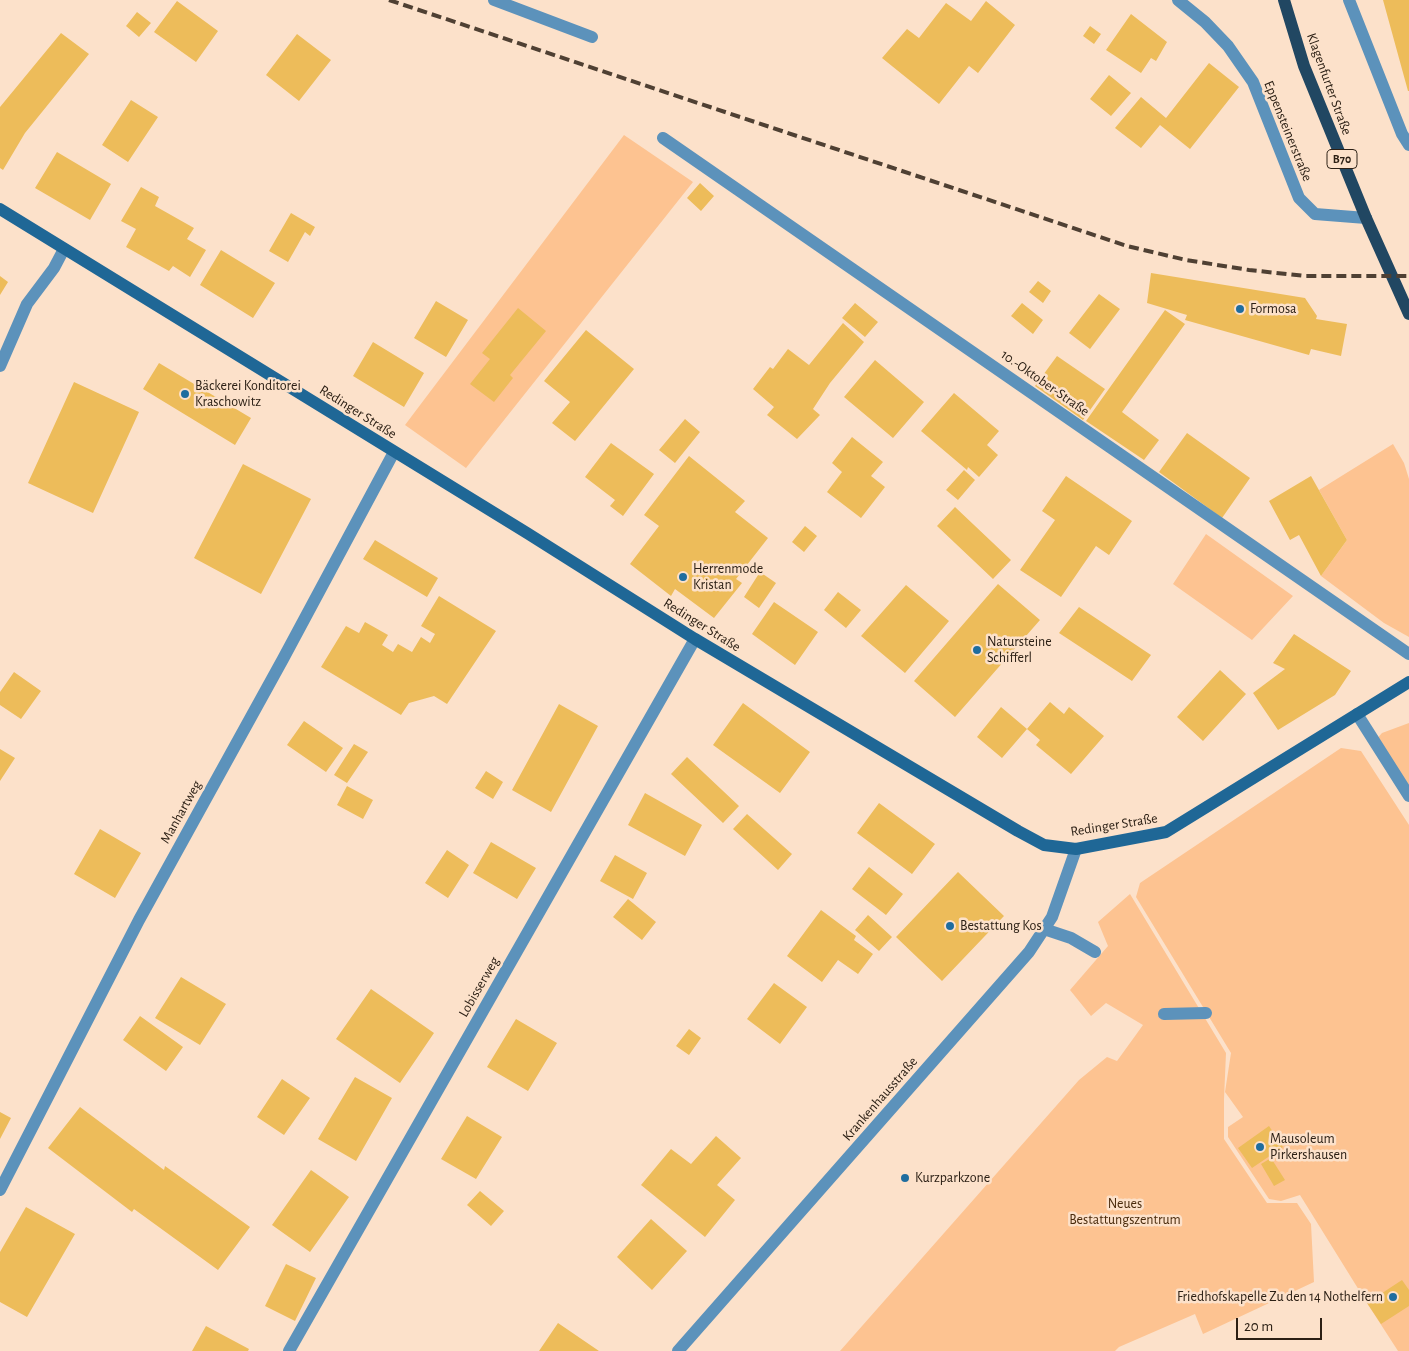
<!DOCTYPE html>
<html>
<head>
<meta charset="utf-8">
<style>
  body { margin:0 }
  #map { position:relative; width:1409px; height:1351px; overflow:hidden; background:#fce1ca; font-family:"Alegreya Sans",sans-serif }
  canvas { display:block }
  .scale { position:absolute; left:1236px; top:1318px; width:86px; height:22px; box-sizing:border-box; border:2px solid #2c2015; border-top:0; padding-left:6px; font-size:15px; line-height:18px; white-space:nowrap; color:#2c2015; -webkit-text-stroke:4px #fce1ca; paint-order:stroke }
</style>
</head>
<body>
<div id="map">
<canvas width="1409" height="1351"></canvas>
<div class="scale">20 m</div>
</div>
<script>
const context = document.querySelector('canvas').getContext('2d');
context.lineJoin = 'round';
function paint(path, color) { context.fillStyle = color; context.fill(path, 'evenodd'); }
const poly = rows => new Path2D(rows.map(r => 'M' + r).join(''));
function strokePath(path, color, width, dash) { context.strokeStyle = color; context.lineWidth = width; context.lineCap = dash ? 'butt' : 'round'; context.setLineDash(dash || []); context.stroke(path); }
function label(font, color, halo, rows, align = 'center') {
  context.font = font + ' "Alegreya Sans",sans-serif'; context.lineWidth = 5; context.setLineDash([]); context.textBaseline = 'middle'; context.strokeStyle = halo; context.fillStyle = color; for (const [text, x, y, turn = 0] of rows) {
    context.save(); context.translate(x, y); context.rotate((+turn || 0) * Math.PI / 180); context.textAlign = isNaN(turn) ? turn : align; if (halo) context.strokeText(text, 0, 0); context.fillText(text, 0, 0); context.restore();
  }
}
paint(poly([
  [624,135,693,182,466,468,405,425],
  [1393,444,1404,463,1409,479,1409,637,1384,623,1321,576,1347,540,1319,490],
  [1206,534,1293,596,1252,640,1173,584],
  [1409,723,1409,796,1374,742,1382,733],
  [1341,748,1361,751,1409,825,1409,1351,1398,1351,1367,1303,1300,1195,1281,1201,1269,1199,1228,1137,1228,1127,1243,1117,1225,1092,1231,1053,1136,897,1140,883],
  [1130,894,1226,1053,1224,1099,1224,1139,1267,1203,1297,1203,1311,1224,1314,1282,1203,1334,1195,1314,1119,1347,1115,1351,840,1351,1079,1080,1107,1057,1117,1061,1143,1025,1106,1003,1091,1016,1070,990,1108,946,1098,922]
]), '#fdc391');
paint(poly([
  [1383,0,1409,0,1409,91,1408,91],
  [177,1,218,31,196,62,154,32],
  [986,1,1015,25,978,73,969,66,939,104,882,58,907,29,919,38,946,3,971,21],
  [137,12,151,23,139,37,126,26],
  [1131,14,1167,42,1156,61,1151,58,1141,73,1106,50],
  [1090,26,1101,34,1094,44,1083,36],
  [61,33,89,54,25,133,3,170,0,168,0,107],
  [297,34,331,60,299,101,266,75],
  [1209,63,1239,87,1190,149,1160,125,1141,148,1115,128,1141,97,1166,118],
  [1109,75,1131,93,1111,116,1090,99],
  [131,100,158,117,128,162,102,145],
  [57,152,111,184,90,220,35,188],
  [700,183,714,196,701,211,687,198],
  [141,187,159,197,155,206,194,228,187,239,206,250,190,277,173,266,169,271,126,247,136,229,121,221],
  [291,213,315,227,310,236,305,232,288,262,269,251],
  [221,250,275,283,253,318,200,285],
  [1151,273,1305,298,1317,316,1316,319,1347,324,1341,356,1311,349,1309,355,1185,320,1187,315,1147,303],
  [0,276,8,282,0,295],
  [1038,281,1051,291,1043,303,1029,292],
  [1099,294,1120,309,1090,349,1069,333],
  [436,301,468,320,446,357,414,338],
  [855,303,878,322,865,337,842,318],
  [1022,303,1043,320,1033,334,1011,316],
  [518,308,546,331,510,375,513,378,494,402,470,384,490,359,482,353],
  [1165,310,1185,324,1122,412,1159,440,1144,460,1086,421],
  [843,323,864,342,830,383,813,409,820,415,797,439,767,415,774,407,753,389,770,367,773,369,788,349,809,365],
  [586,330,634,369,575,441,552,423,570,402,544,381],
  [373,342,424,373,404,407,353,376],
  [1057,356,1105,389,1083,420,1035,386],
  [875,360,924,402,893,438,844,397],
  [159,363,251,418,235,445,143,389],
  [74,382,139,412,93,513,28,483],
  [954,393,999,431,987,445,998,455,979,477,968,467,967,470,921,431],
  [685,419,700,432,675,463,659,450],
  [1187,433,1250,478,1222,518,1159,472],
  [852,437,883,462,871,476,885,487,861,518,827,492,842,472,832,463],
  [611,443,654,474,623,516,610,506,615,500,585,477],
  [689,456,745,501,735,512,768,538,736,579,742,583,714,618,675,589,671,596,630,564,659,526,644,515],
  [243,464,311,499,261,594,194,558],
  [964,470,975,480,958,500,946,490],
  [1066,476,1132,521,1109,555,1096,546,1061,597,1020,570,1055,520,1042,511],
  [1311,476,1347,540,1321,576,1299,535,1290,540,1269,501],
  [955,507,1011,560,993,579,937,526],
  [805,526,817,536,804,552,792,542],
  [375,540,438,578,427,597,363,559],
  [760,572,776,583,759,608,744,597],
  [998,584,1040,620,955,717,914,681],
  [906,585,949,621,905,673,861,636],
  [838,592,861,610,846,628,824,610],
  [439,596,496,631,447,704,434,696,409,703,401,715,321,667,346,626,359,633,365,622,388,635,382,645,393,652,398,644,412,652,421,637,430,643,435,634,421,626],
  [774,602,818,632,795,665,752,634],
  [1079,607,1151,655,1132,681,1059,633],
  [1294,634,1351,671,1335,695,1278,730,1253,693,1285,669,1273,663],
  [1220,670,1246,694,1203,741,1177,717],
  [14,672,41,691,21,719,0,705,0,692],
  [1050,702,1064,714,1069,707,1104,736,1071,774,1036,745,1040,740,1027,729],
  [743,703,810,752,780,793,713,745],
  [559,704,598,726,551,812,512,790],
  [1001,707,1027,729,1002,758,977,737],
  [304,721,343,748,326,772,287,745],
  [354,744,368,752,347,783,334,775],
  [0,749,15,758,0,781],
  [687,757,739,806,723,823,671,774],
  [486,771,503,782,493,799,475,788],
  [347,786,373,800,363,819,337,805],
  [645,793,702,825,685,856,628,825],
  [879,803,935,844,912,874,857,833],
  [747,814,792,854,778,870,733,829],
  [100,829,141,853,115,898,74,874],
  [491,842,536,868,517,899,473,873],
  [447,850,469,865,448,898,425,883],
  [615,855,647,873,633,899,600,881],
  [869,867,903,894,886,915,852,889],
  [958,872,1004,916,942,981,896,937],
  [628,899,656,922,642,940,613,917],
  [821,910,856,936,854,940,873,954,858,974,838,960,822,982,787,956],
  [868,915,892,937,879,951,855,930],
  [181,977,226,1004,200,1045,155,1018],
  [774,983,807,1007,780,1044,747,1019],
  [371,989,434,1033,400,1083,336,1039],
  [140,1016,183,1047,166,1071,123,1040],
  [516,1019,557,1043,528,1091,487,1067],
  [689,1029,701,1038,689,1055,676,1046],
  [355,1077,392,1098,356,1161,318,1139],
  [282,1079,310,1098,284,1135,257,1117],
  [80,1107,164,1170,165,1166,250,1227,218,1270,134,1209,132,1212,48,1148],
  [0,1112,11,1118,0,1139],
  [467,1116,502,1137,476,1179,441,1159],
  [1269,1126,1283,1147,1252,1168,1238,1148],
  [716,1136,741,1158,717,1185,735,1200,705,1237,641,1185,671,1149,691,1164],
  [1271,1158,1285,1180,1274,1186,1261,1164],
  [311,1170,349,1197,310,1252,272,1225],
  [480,1191,504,1211,491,1226,467,1205],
  [26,1207,75,1234,27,1317,0,1302,0,1252],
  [651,1219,687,1251,652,1290,617,1257],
  [286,1264,316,1278,295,1321,265,1306],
  [1402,1280,1409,1290,1409,1306,1381,1324,1367,1303],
  [558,1323,599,1351,539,1351],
  [206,1326,249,1349,248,1351,192,1351]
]), '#edbc5a');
strokePath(poly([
  [1349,0,1402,134,1409,145],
  [1357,714,1409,796],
  [1044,929,1071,938,1095,952],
  [1164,1014,1206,1013]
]), '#5c92bb', 12);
strokePath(poly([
  [494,0,592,37],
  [1178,0,1205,22,1228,46,1253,82,1299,198,1315,214,1366,218],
  [663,138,1409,654],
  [0,366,27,304,54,268,64,249],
  [0,1190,139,920,283,659,394,452],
  [289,1351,695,639]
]), '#5c92bb', 12);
strokePath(poly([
  [678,1351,1029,952,1052,917,1076,849]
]), '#5c92bb', 12);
strokePath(poly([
  [0,209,527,533,695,639,1018,831,1044,845,1076,849,1166,832,1409,682]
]), '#1f6796', 12);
strokePath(poly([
  [1284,0,1304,66,1366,218,1409,314]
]), '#214762', 12);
strokePath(poly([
  [389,0,1127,246,1186,260,1249,270,1305,276,1409,276]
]), '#4f4033', 4, [10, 5]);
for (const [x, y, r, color] of [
  [1240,309,5,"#1f6d9f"],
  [185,394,5,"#1f6d9f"],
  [683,577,5,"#1f6d9f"],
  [977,650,5,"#1f6d9f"],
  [950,926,5,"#1f6d9f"],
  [1260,1147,5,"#1f6d9f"],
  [905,1178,5,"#1f6d9f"],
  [1393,1297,5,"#1f6d9f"]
]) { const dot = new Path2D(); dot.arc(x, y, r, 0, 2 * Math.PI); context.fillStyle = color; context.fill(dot); strokePath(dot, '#fce1ca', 2); }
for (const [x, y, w] of [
  [1342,159,30]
]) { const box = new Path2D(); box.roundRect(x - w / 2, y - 9.5, w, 19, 4); context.fillStyle = '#fce1ca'; context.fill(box); strokePath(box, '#2c2015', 1); }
label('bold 12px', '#2c2015', null, [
  ["B70",1342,159]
]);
label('14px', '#2c2015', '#fce1ca', [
  ["Klagenfurter Straße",1329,84,70],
  ["Eppensteinerstraße",1288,131,68],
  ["10.-Oktober-Straße",1045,383,35],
  ["Redinger Straße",358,412,32],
  ["Redinger Straße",702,625,32],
  ["Manhartweg",181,812,-61],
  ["Redinger Straße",1114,825,-9],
  ["Lobisserweg",479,987,-60],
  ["Krankenhausstraße",880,1099,-49]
]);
label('14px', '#2c2015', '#fce1ca', [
  ["Formosa",1250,309],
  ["Bäckerei Konditorei",195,386],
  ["Kraschowitz",195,402],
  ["Herrenmode",693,569],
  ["Kristan",693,585],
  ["Natursteine",987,642],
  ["Schifferl",987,658],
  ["Bestattung Kos",960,926],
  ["Mausoleum",1270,1139],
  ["Pirkershausen",1270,1155],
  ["Kurzparkzone",915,1178],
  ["Friedhofskapelle Zu den 14 Nothelfern",1383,1297,"right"]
], 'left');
label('14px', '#492a0b', '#fce1ca', [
  ["Neues",1125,1204],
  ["Bestattungszentrum",1125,1220]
]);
</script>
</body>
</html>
